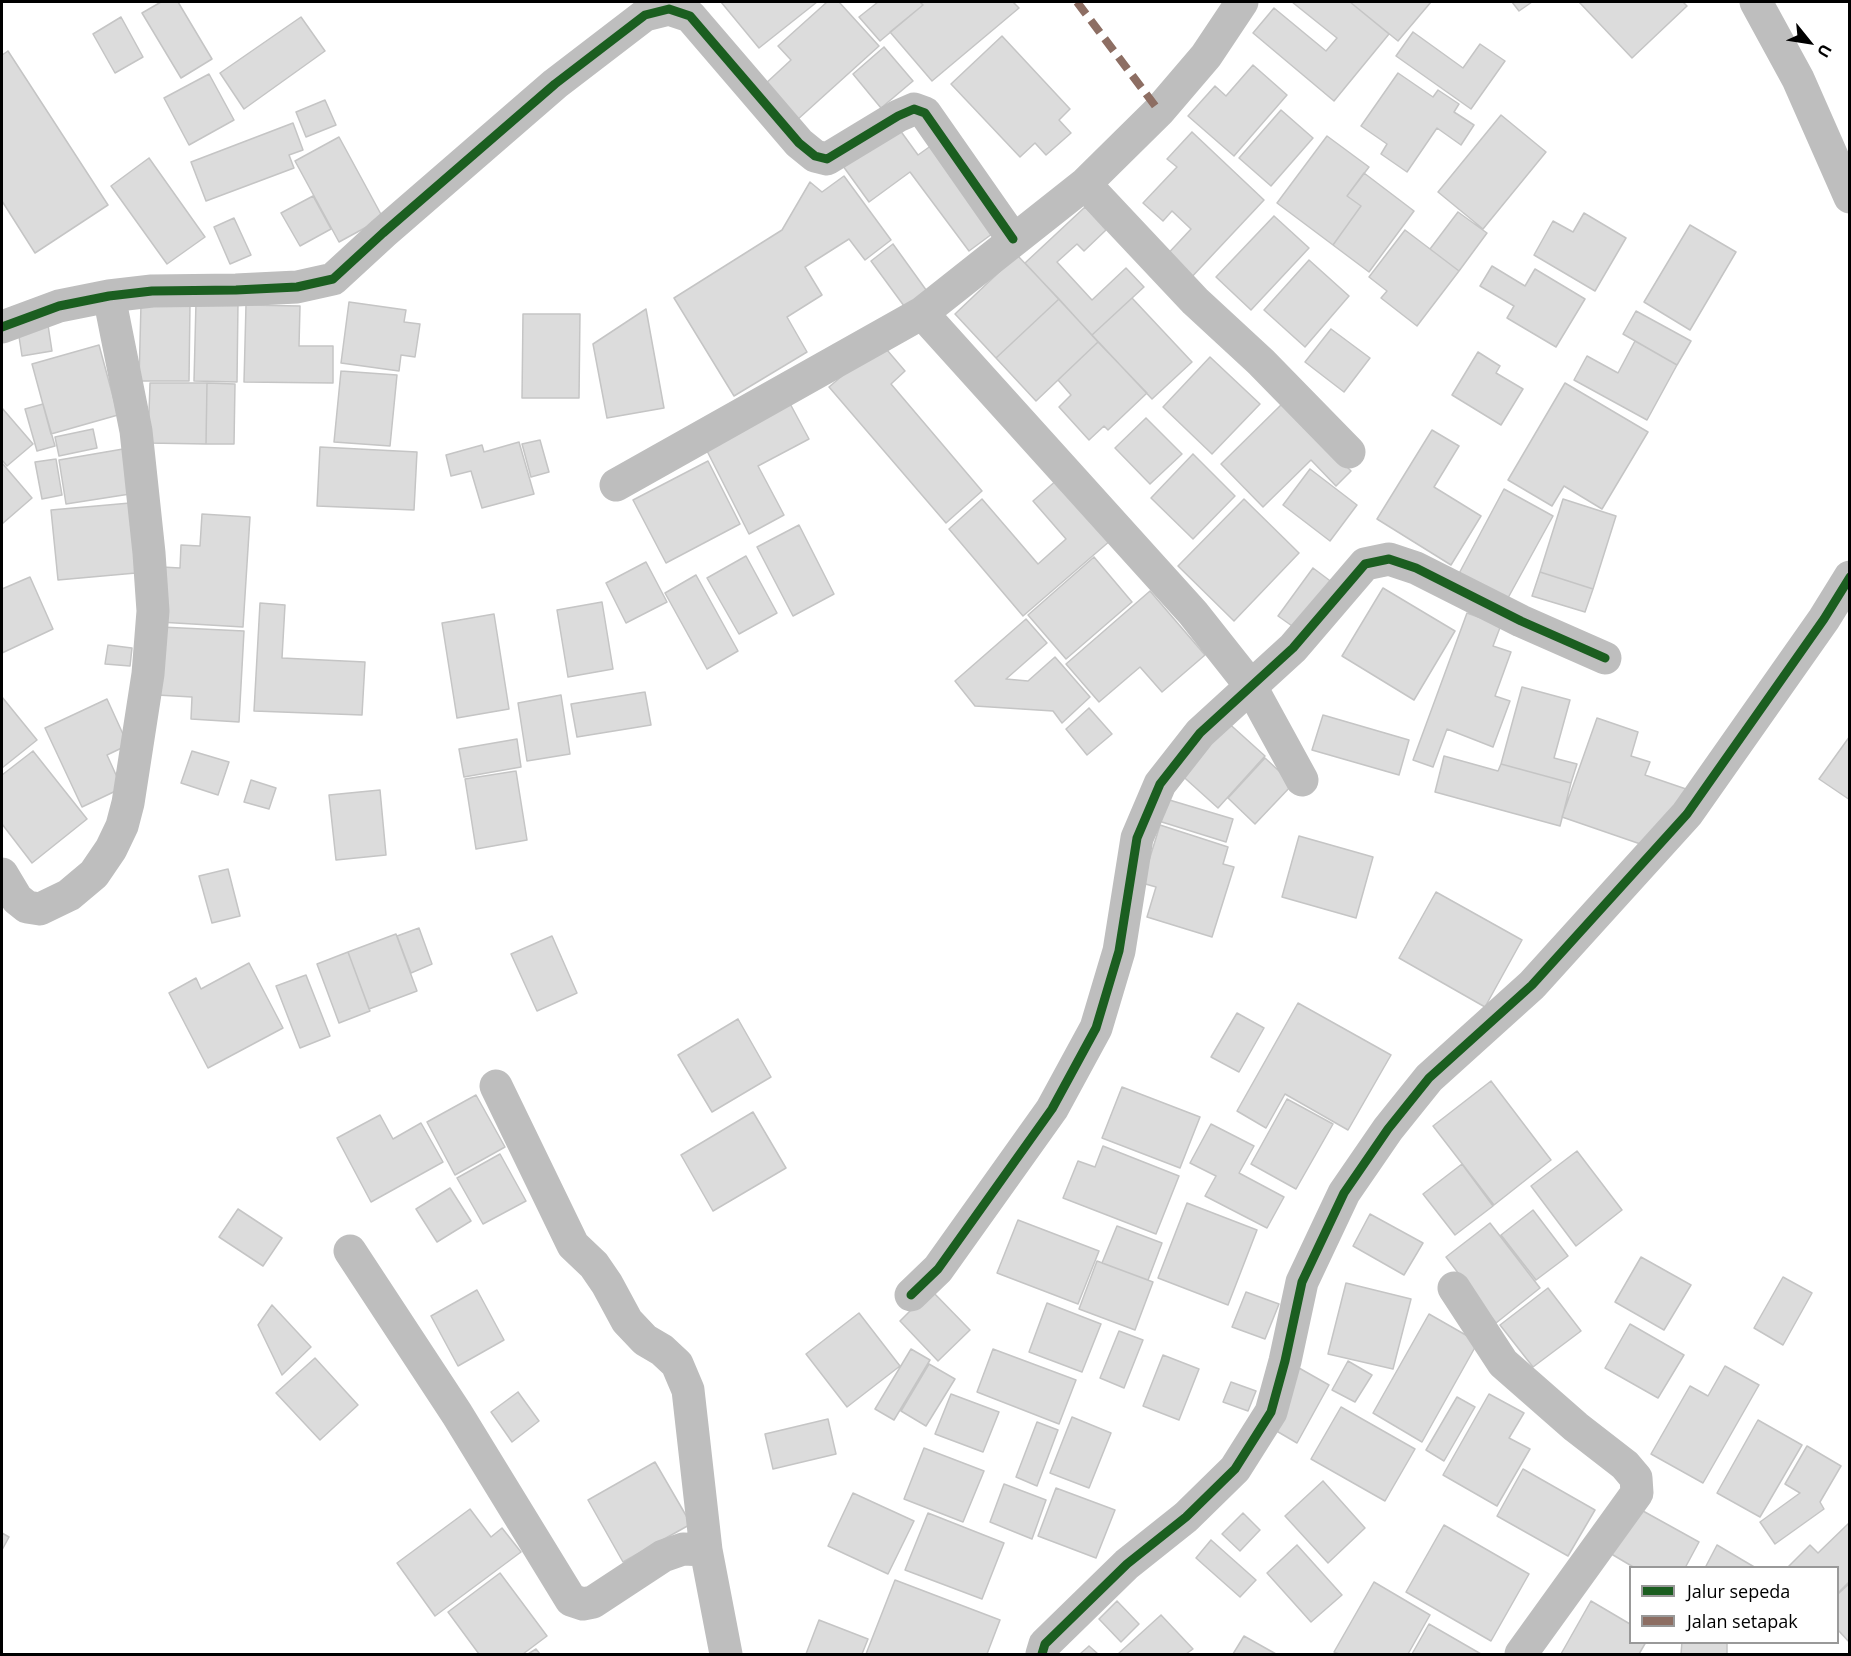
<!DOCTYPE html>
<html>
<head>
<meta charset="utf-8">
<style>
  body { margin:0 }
  #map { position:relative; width:1851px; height:1656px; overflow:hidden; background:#fff; font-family:"Open Sans",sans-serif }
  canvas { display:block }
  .frame { position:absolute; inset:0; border:3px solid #000; pointer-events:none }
  .legend { position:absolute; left:1629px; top:1566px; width:210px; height:78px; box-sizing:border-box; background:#fff; border:2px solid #999; margin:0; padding:8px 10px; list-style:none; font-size:18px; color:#000 }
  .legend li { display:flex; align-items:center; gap:12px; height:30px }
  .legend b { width:30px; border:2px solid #999 }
  .north { position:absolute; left:1779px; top:12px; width:60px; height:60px; -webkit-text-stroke:4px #fff; paint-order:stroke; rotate:120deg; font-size:16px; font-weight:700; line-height:24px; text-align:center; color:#000 }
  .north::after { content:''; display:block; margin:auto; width:21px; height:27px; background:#000; clip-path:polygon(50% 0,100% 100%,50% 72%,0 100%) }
</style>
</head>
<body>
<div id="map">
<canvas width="1851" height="1656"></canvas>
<div class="frame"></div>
<ul class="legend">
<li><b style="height:8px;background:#1b5e20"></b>Jalur sepeda</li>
<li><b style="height:8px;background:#8d6e63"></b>Jalan setapak</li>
</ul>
<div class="north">U</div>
</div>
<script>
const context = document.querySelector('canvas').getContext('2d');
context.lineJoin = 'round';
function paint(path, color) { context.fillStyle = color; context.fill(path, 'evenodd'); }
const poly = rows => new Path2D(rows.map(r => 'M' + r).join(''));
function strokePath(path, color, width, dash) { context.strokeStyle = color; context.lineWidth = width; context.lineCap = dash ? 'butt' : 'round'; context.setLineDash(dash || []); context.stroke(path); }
const building = poly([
  [161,2,178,2,212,59,181,78,142,13,161,2],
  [721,2,817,2,759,48,721,2],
  [827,2,839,2,879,46,797,120,764,85,791,60,778,46,827,2],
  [878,2,920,2,923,5,880,41,859,17,878,2],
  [920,2,1013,2,1019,8,932,81,890,32,923,5,920,2],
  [1292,2,1350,2,1389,34,1334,101,1253,33,1274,8,1326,51,1337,38,1292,2],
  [1350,2,1431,2,1398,41,1350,2],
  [1512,2,1532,2,1519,11,1512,2],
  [1579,2,1683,2,1687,6,1632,58,1579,2],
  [121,17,143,57,115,73,93,34,121,17],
  [301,17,325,51,244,109,220,73,301,17],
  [1413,32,1463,68,1480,44,1505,61,1471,109,1396,56,1413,32],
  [1002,36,1070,109,1059,120,1071,133,1046,155,1035,143,1020,157,951,84,1002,36],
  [884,47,913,81,881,108,853,74,884,47],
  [8,51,108,205,35,253,2,201,2,55,8,51],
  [1253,65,1287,95,1234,156,1188,116,1215,86,1226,96,1253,65],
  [1398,73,1433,97,1438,90,1459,104,1454,112,1474,125,1461,145,1437,128,1407,172,1381,154,1387,144,1361,126,1398,73],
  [209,74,234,120,189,145,164,98,209,74],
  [325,100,336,125,306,137,296,112,325,100],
  [1281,110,1313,138,1271,186,1239,158,1281,110],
  [1501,115,1546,152,1483,229,1438,192,1501,115],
  [293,123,303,150,289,155,294,168,206,201,191,162,293,123],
  [897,126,918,155,932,145,996,231,969,251,910,172,869,202,843,166,897,126],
  [1192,132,1264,200,1188,281,1163,259,1191,229,1172,211,1163,221,1143,203,1177,167,1167,159,1192,132],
  [1327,136,1369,167,1347,196,1361,206,1333,245,1277,203,1327,136],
  [339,137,383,218,339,242,295,161,339,137],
  [149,158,205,237,167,264,111,186,149,158],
  [1364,173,1414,211,1369,272,1333,245,1361,206,1347,196,1364,173],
  [844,176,891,240,865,260,849,239,805,267,822,295,787,317,807,352,734,396,674,298,782,230,810,182,822,192,844,176],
  [313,196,331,229,300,246,281,213,313,196],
  [1085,207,1106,230,1084,251,1077,244,1057,262,1092,300,1126,268,1144,287,1092,335,1025,263,1085,207],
  [1458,212,1487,233,1459,271,1430,249,1458,212],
  [1584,213,1626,238,1595,291,1534,255,1553,221,1573,232,1584,213],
  [1274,216,1309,248,1251,310,1216,277,1274,216],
  [234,218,251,255,230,264,214,227,234,218],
  [1690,225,1736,252,1690,330,1644,302,1690,225],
  [1405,230,1459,271,1417,326,1381,298,1387,291,1369,277,1405,230],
  [893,244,929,294,907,310,871,261,893,244],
  [1017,255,1059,299,996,358,955,314,1017,255],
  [1309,260,1349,296,1305,347,1264,310,1309,260],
  [1492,266,1525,286,1535,269,1585,299,1556,347,1507,318,1514,306,1480,286,1492,266],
  [1132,298,1192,362,1152,399,1092,335,1132,298],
  [1059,299,1098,342,1036,401,996,358,1059,299],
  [196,302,238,302,237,382,194,381,196,302],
  [349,302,406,310,404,322,420,324,415,357,401,355,399,371,341,363,349,302],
  [141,304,190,304,189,381,139,381,141,304],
  [246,305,300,306,299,346,333,346,333,383,244,382,246,305],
  [646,309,664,408,607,418,593,344,646,309],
  [1636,311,1691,341,1677,365,1623,334,1636,311],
  [523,314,580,314,579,398,522,398,523,314],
  [48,325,52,351,22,356,18,330,48,325],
  [1331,329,1370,358,1344,392,1305,362,1331,329],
  [1635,341,1677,365,1647,420,1574,380,1587,356,1618,373,1635,341],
  [1098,342,1147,393,1108,430,1104,426,1089,440,1059,407,1071,395,1058,380,1098,342],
  [881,343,905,371,891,384,982,491,946,523,829,387,881,343],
  [99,345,118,415,51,434,32,364,99,345],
  [1478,352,1500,366,1496,373,1523,389,1501,425,1452,395,1478,352],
  [1210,357,1260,404,1212,454,1163,407,1210,357],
  [341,371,397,375,390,446,334,442,341,371],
  [150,383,207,383,206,444,148,443,150,383],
  [207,383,235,384,234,444,206,444,207,383],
  [1565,383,1648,432,1602,509,1564,486,1552,506,1508,480,1565,383],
  [787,398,809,439,758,466,784,515,749,534,703,443,787,398],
  [1284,402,1351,471,1336,486,1311,460,1263,507,1221,464,1284,402],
  [43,404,55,446,37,451,25,409,43,404],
  [2,408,33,444,7,466,2,460,2,408],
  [1146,418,1182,454,1150,484,1115,448,1146,418],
  [93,429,97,448,59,456,55,437,93,429],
  [1432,430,1459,446,1434,487,1481,516,1451,565,1377,519,1432,430],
  [540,440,549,472,531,477,522,444,540,440],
  [519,442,534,494,482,508,471,471,451,476,446,455,482,445,484,452,519,442],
  [320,447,417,452,414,510,317,506,320,447],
  [123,449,130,494,66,504,59,460,123,449],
  [1193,454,1235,496,1193,539,1151,498,1193,454],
  [56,459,62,495,42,499,35,462,56,459],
  [708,461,740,524,666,563,633,500,708,461],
  [2,463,32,498,2,524,2,463],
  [1310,469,1357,505,1330,541,1283,505,1310,469],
  [1058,479,1111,540,1023,616,949,529,982,499,1038,564,1066,539,1033,501,1058,479],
  [1504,489,1553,516,1503,607,1455,581,1504,489],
  [1244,499,1299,553,1234,621,1178,566,1244,499],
  [1563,499,1616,516,1593,589,1540,572,1563,499],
  [130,503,136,573,58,580,51,510,130,503],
  [202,514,250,517,243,627,159,622,162,567,180,568,181,545,200,546,202,514],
  [799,525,834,594,793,616,757,547,799,525],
  [746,556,777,613,739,634,707,578,746,556],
  [1094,557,1132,602,1066,659,1028,615,1094,557],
  [646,562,667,602,626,623,606,583,646,562],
  [1313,568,1337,586,1302,633,1278,616,1313,568],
  [1540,572,1593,589,1585,612,1532,596,1540,572],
  [696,575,738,651,707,669,665,593,696,575],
  [30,577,53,629,2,653,2,589,30,577],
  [1383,588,1455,631,1414,700,1342,656,1383,588],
  [1150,591,1205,655,1162,692,1140,667,1099,702,1066,664,1150,591],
  [602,602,613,669,568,677,557,610,602,602],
  [260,603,285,605,282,658,365,662,362,715,254,711,260,603],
  [1467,613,1501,625,1493,646,1511,652,1495,696,1510,701,1493,747,1447,729,1433,767,1413,760,1467,613],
  [494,614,509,709,457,718,442,623,494,614],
  [1026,619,1047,643,1006,679,1028,681,1055,657,1090,697,1062,723,1053,711,975,706,955,681,1026,619],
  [161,627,244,631,239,722,191,719,192,697,157,695,161,627],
  [108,645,132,648,130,666,105,664,108,645],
  [1522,687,1570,700,1554,758,1577,764,1571,783,1501,764,1522,687],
  [645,692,651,725,577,737,571,704,645,692],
  [561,695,570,754,527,761,518,703,561,695],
  [2,697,37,740,2,768,2,697],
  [107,699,128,745,107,755,122,788,82,807,45,728,107,699],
  [1089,708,1112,734,1087,755,1066,729,1089,708],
  [1323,715,1409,740,1399,775,1312,750,1323,715],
  [1597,718,1638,732,1631,756,1650,762,1645,775,1686,789,1652,848,1562,817,1597,718],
  [1224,719,1265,756,1218,808,1177,771,1224,719],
  [1850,736,1850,800,1819,779,1850,736],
  [517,739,521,767,464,777,459,749,517,739],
  [33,751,87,819,32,863,2,824,2,775,33,751],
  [192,751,229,762,218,795,181,783,192,751],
  [1444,756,1498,771,1501,764,1571,783,1560,826,1435,792,1444,756],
  [1265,758,1293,784,1255,824,1228,798,1265,758],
  [516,771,527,840,476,849,465,779,516,771],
  [251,780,276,788,269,809,244,802,251,780],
  [380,790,386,855,336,860,329,795,380,790],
  [1156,796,1233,819,1226,842,1149,818,1156,796],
  [1160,825,1228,847,1223,864,1234,867,1212,937,1147,917,1156,887,1142,883,1160,825],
  [1299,836,1373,857,1356,918,1282,897,1299,836],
  [228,869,240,916,212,923,199,876,228,869],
  [1436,892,1522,940,1485,1007,1399,958,1436,892],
  [419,928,432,964,411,973,397,936,419,928],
  [396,934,417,991,369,1009,348,952,396,934],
  [552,936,577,993,537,1011,511,954,552,936],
  [348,952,370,1011,339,1023,317,964,348,952],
  [249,963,283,1028,208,1068,169,993,196,978,201,989,249,963],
  [306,975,330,1036,300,1048,276,986,306,975],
  [1298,1003,1391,1055,1348,1130,1285,1094,1266,1128,1237,1111,1298,1003],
  [1237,1013,1264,1028,1239,1072,1211,1057,1237,1013],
  [738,1019,771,1077,712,1112,678,1055,738,1019],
  [1491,1081,1551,1160,1494,1205,1433,1126,1491,1081],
  [1122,1087,1200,1117,1180,1168,1102,1138,1122,1087],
  [476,1095,505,1147,455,1175,427,1122,476,1095],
  [1287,1099,1333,1124,1296,1189,1251,1164,1287,1099],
  [753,1112,786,1168,713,1211,681,1155,753,1112],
  [380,1115,393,1139,421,1123,443,1162,371,1202,337,1138,380,1115],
  [1211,1124,1254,1146,1239,1173,1284,1197,1267,1228,1205,1196,1216,1176,1190,1163,1211,1124],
  [1103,1146,1179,1176,1156,1234,1063,1198,1078,1161,1095,1167,1103,1146],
  [1577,1151,1622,1210,1576,1246,1531,1186,1577,1151],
  [500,1154,526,1201,483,1224,457,1178,500,1154],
  [1462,1164,1493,1206,1455,1235,1423,1194,1462,1164],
  [450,1188,471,1221,437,1242,416,1209,450,1188],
  [1187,1203,1257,1230,1228,1305,1158,1278,1187,1203],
  [238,1209,282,1238,263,1266,219,1237,238,1209],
  [1533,1210,1568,1256,1536,1280,1501,1235,1533,1210],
  [1370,1214,1423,1243,1404,1275,1353,1246,1370,1214],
  [1018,1220,1099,1251,1078,1304,997,1273,1018,1220],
  [1490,1223,1540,1288,1496,1323,1446,1257,1490,1223],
  [1117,1226,1162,1243,1148,1280,1102,1263,1117,1226],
  [1641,1257,1691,1285,1664,1330,1615,1302,1641,1257],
  [1097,1261,1153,1282,1135,1330,1079,1309,1097,1261],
  [1783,1277,1812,1293,1783,1345,1754,1328,1783,1277],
  [1346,1283,1411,1299,1393,1369,1328,1354,1346,1283],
  [1548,1288,1581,1331,1533,1367,1500,1325,1548,1288],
  [477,1290,504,1340,458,1366,431,1316,477,1290],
  [931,1290,970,1330,938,1361,900,1321,931,1290],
  [1246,1292,1279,1304,1265,1339,1232,1327,1246,1292],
  [1047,1303,1101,1324,1082,1372,1029,1352,1047,1303],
  [272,1305,311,1347,282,1375,258,1325,272,1305],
  [859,1313,900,1366,847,1407,806,1354,859,1313],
  [1429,1314,1478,1342,1422,1442,1373,1413,1429,1314],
  [1630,1324,1684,1355,1658,1398,1605,1368,1630,1324],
  [1119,1331,1143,1340,1124,1388,1100,1378,1119,1331],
  [911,1349,930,1360,894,1420,875,1409,911,1349],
  [993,1349,1076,1380,1059,1424,977,1392,993,1349],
  [1163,1355,1199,1369,1179,1420,1143,1406,1163,1355],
  [315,1358,358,1405,320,1440,276,1393,315,1358],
  [1348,1361,1372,1375,1355,1402,1332,1390,1348,1361],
  [929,1364,955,1379,926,1426,901,1411,929,1364],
  [1725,1366,1759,1385,1703,1483,1651,1454,1690,1386,1708,1396,1725,1366],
  [1299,1368,1329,1385,1297,1443,1268,1426,1299,1368],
  [1231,1382,1256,1391,1248,1411,1223,1402,1231,1382],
  [518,1392,539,1421,512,1442,491,1412,518,1392],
  [951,1394,999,1412,983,1452,935,1434,951,1394],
  [1489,1394,1524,1413,1509,1438,1530,1449,1497,1506,1443,1475,1489,1394],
  [1457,1397,1475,1407,1444,1461,1426,1450,1457,1397],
  [1341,1407,1415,1449,1385,1501,1311,1459,1341,1407],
  [1072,1417,1111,1433,1089,1488,1050,1473,1072,1417],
  [828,1419,836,1454,773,1469,765,1434,828,1419],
  [1758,1420,1802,1445,1760,1517,1717,1493,1758,1420],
  [1037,1422,1058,1430,1037,1486,1016,1477,1037,1422],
  [1807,1446,1841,1466,1820,1502,1824,1509,1775,1544,1760,1522,1800,1493,1785,1484,1807,1446],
  [924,1448,984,1471,963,1522,904,1499,924,1448],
  [655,1462,691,1524,623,1562,588,1500,655,1462],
  [1523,1469,1595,1510,1568,1556,1497,1516,1523,1469],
  [1323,1481,1365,1528,1328,1563,1285,1516,1323,1481],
  [1004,1484,1046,1500,1032,1539,990,1522,1004,1484],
  [1056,1488,1115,1510,1096,1558,1038,1536,1056,1488],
  [853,1493,914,1521,888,1574,828,1546,853,1493],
  [1634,1506,1699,1542,1685,1568,1635,1568,1608,1552,1634,1506],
  [470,1509,491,1537,502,1528,521,1552,435,1616,397,1563,470,1509],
  [928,1513,1004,1543,982,1599,905,1570,928,1513],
  [1243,1513,1260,1530,1240,1551,1222,1534,1243,1513],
  [1850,1522,1850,1581,1838,1593,1838,1568,1787,1568,1810,1545,1818,1553,1850,1522],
  [1444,1525,1529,1574,1491,1641,1406,1592,1444,1525],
  [2,1533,9,1537,2,1550,2,1533],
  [1211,1540,1256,1580,1240,1597,1196,1558,1211,1540],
  [1297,1545,1342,1595,1311,1622,1267,1573,1297,1545],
  [1717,1545,1756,1568,1705,1568,1717,1545],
  [500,1573,547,1636,523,1654,479,1654,448,1612,500,1573],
  [895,1580,1000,1620,987,1654,866,1654,895,1580],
  [1374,1582,1430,1615,1408,1654,1339,1654,1334,1652,1374,1582],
  [1850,1583,1850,1643,1838,1630,1838,1594,1850,1583],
  [1117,1601,1139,1624,1121,1642,1099,1619,1117,1601],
  [1591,1601,1630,1624,1630,1642,1646,1642,1639,1654,1561,1654,1591,1601],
  [1161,1615,1193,1649,1186,1654,1118,1654,1161,1615],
  [819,1620,868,1639,862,1654,806,1654,819,1620],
  [1429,1624,1481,1654,1412,1654,1429,1624],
  [1244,1636,1276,1654,1233,1654,1244,1636],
  [1682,1642,1727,1642,1727,1654,1681,1654,1682,1642],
  [1089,1646,1098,1654,1080,1654,1089,1646],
  [536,1649,540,1654,528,1654,536,1649]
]);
paint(building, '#dcdcdc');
strokePath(building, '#c5c5c5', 1.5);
strokePath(poly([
  [1756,2,1798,79,1850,197],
  [1085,184,1195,301,1261,362,1349,452],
  [922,313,1193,613,1250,685,1302,780],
  [2,327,59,306,109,296,152,291,236,290,297,287,333,279,383,233,555,84,645,15,669,9,690,16,799,143,815,156,827,159,898,116,914,109,925,113,1013,239],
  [616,485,922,313,1085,184,1159,111,1206,56,1242,2],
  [2,874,17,899,27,907,40,909,69,895,94,874,111,849,122,826,128,803,148,674,153,611,149,553,136,431,109,296],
  [496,1086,573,1245,594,1265,607,1284,627,1321,645,1340,662,1350,677,1364,688,1390,706,1550,726,1654],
  [350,1251,457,1414,571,1600,583,1604,593,1602,663,1556,683,1549,706,1550],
  [1454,1288,1503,1363,1576,1427,1625,1465,1636,1478,1637,1493,1521,1654],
  [911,1295,938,1269,1052,1109,1096,1028,1119,951,1137,838,1160,784,1200,733,1293,648,1365,564,1389,559,1416,568,1521,621,1605,658],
  [1042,1654,1045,1644,1127,1564,1186,1517,1235,1469,1271,1412,1285,1361,1302,1282,1344,1193,1388,1129,1429,1078,1532,985,1687,814,1824,619,1850,577]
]), '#bebebe', 33);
strokePath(poly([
  [1077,2,1159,111]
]), '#8d6e63', 8, [15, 8]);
strokePath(poly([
  [2,327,59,306,109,296,152,291,236,290,297,287,333,279,383,233,555,84,645,15,669,9,690,16,799,143,815,156,827,159,898,116,914,109,925,113,1013,239],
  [911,1295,938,1269,1052,1109,1096,1028,1119,951,1137,838,1160,784,1200,733,1293,648,1365,564,1389,559,1416,568,1521,621,1605,658],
  [1042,1654,1045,1644,1127,1564,1186,1517,1235,1469,1271,1412,1285,1361,1302,1282,1344,1193,1388,1129,1429,1078,1532,985,1687,814,1824,619,1850,577]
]), '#1b5e20', 9);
</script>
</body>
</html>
